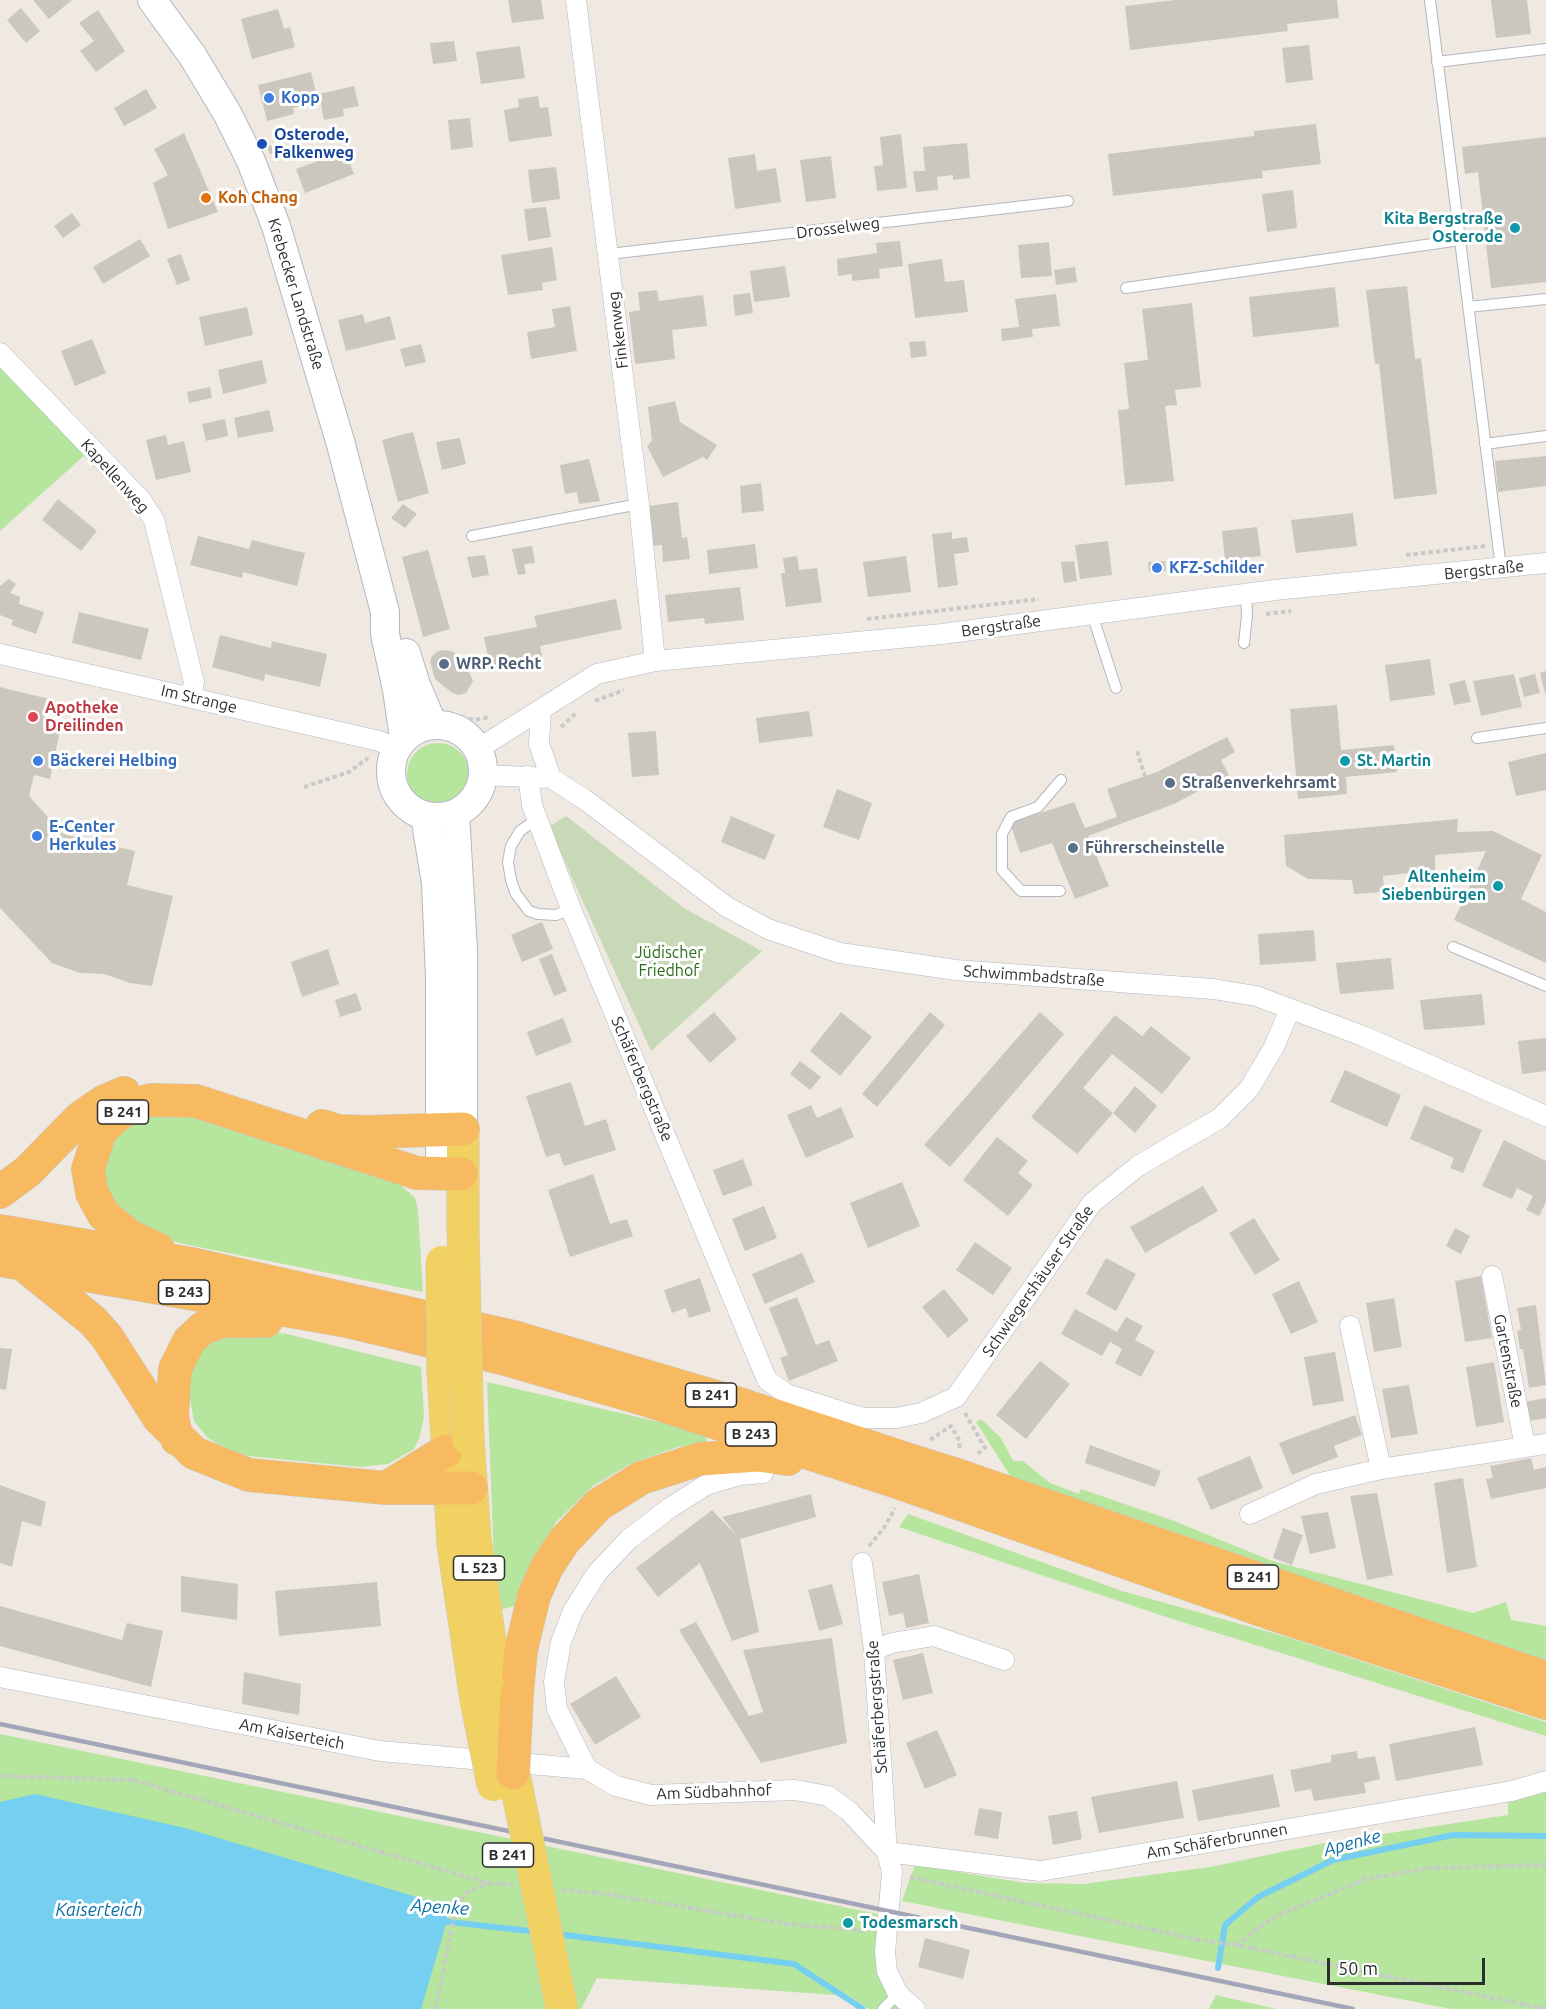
<!DOCTYPE html>
<html>
<head>
<meta charset="utf-8">
<style>
  body { margin:0 }
  #map { position:relative; width:1546px; height:2009px; overflow:hidden; background:#efe9e1; font-family:Ubuntu,sans-serif }
  canvas { display:block }
  .scale { position:absolute; left:1327px; top:1958px; width:158px; height:27px; box-sizing:border-box; border:3px solid #2e2e2e; border-top:0; padding-left:8px; font-size:18px; line-height:21px; white-space:nowrap; color:#2e2e2e; -webkit-text-stroke:4px #fff; paint-order:stroke }
</style>
</head>
<body>
<div id="map">
<canvas width="1546" height="2009"></canvas>
<div class="scale">50 m</div>
</div>
<script>
const context = document.querySelector('canvas').getContext('2d');
context.lineJoin = 'round';
function paint(path, color) { context.fillStyle = color; context.fill(path, 'evenodd'); }
const poly = rows => new Path2D(rows.map(r => 'M' + r).join(''));
function strokePath(path, color, width, dash) { context.strokeStyle = color; context.lineWidth = width; context.lineCap = dash ? 'butt' : 'round'; context.setLineDash(dash || []); context.stroke(path); }
function label(font, color, halo, rows, align = 'center') {
  context.font = font + ' Ubuntu,sans-serif'; context.lineWidth = 6; context.setLineDash([]); context.textBaseline = 'middle'; context.strokeStyle = halo; context.fillStyle = color; for (const [text, x, y, turn = 0] of rows) {
    context.save(); context.translate(x, y); context.rotate((+turn || 0) * Math.PI / 180); context.textAlign = isNaN(turn) ? turn : align; if (halo) context.strokeText(text, 0, 0); context.fillText(text, 0, 0); context.restore();
  }
}
paint(poly([
  [0,359,86,454,0,531],
  '407 774a31 31 0 1 1 62 0a31 31 0 1 1-62 0Z',
  [172,1107,392,1177,415,1198,418,1210,423,1292,184,1244,145,1233,113,1206,100,1169,120,1124],
  [242,1329,287,1334,421,1367,424,1416,420,1436,414,1449,388,1464,360,1467,248,1456,226,1450,207,1437,194,1421,186,1378,195,1359,212,1340],
  [487,1382,706,1433,707,1444,678,1447,632,1463,593,1486,556,1522,534,1561,515,1606,496,1611],
  [981,1419,1001,1438,1013,1461,1023,1461,1050,1483,1079,1494,1081,1489,1174,1521,1272,1561,1473,1613,1506,1602,1511,1620,1546,1626,1546,1662,1011,1477,976,1422],
  [908,1514,1122,1591,1287,1637,1546,1722,1546,1736,1163,1616,899,1527],
  [0,1734,897,1918,893,1931,894,1967,906,1988,905,2009,869,2009,849,1996,597,1978,581,2009,0,2009],
  [1546,1787,1546,2009,1451,2009,902,1901,915,1865,1026,1883,1083,1884,1210,1867,1325,1843,1508,1815,1508,1801],
  [1216,1995,1276,2009,1209,2009]
]), '#b6e59e');
paint(poly([
  [566,816,684,908,762,951,651,1051,549,827]
]), '#c8d9b8');
paint(poly([
  [35,1794,185,1828,447,1906,447,1921,421,2009,0,2009,0,1802]
]), '#75cff0');
strokePath(poly([
  [441,1921,538,1932],
  [557,1934,794,1964,863,2009],
  [1218,1968,1225,1925,1258,1897,1333,1860,1453,1835,1546,1836]
]), '#75cff0', 6);
paint(poly([
  [33,0,72,0,49,19],
  [508,0,541,0,544,19,512,23],
  [1175,0,1337,0,1339,18,1287,24,1288,31,1130,50,1125,6],
  [1491,0,1527,0,1531,34,1496,38],
  [21,8,40,31,26,43,7,20],
  [278,9,284,29,290,27,295,47,252,59,241,19],
  [98,10,125,51,96,72,80,51,94,41,79,23],
  [454,41,457,61,433,64,430,43],
  [1309,45,1313,80,1286,83,1282,48],
  [520,46,525,78,481,84,476,52],
  [311,72,318,101,293,108,294,114,267,121,258,85],
  [354,86,359,106,343,109,344,116,324,120,319,94],
  [146,89,157,108,124,126,114,108],
  [538,96,540,108,548,107,552,136,509,142,504,110,519,107,518,99],
  [470,118,473,147,451,150,448,120],
  [1316,124,1321,164,1262,171,1263,178,1113,196,1108,154,1254,136,1254,131],
  [184,133,218,212,168,229,153,183,168,175,154,149],
  [901,134,907,188,877,191,874,166,883,165,880,137],
  [1546,137,1546,282,1491,288,1478,172,1465,174,1462,147],
  [967,143,970,178,953,180,953,175,937,177,938,190,916,192,913,171,925,171,923,147],
  [271,145,274,153,270,154,267,147],
  [345,151,354,174,305,193,296,169],
  [755,154,757,171,776,168,781,202,735,209,728,158],
  [831,156,836,198,806,202,800,160],
  [556,167,560,199,532,203,528,170],
  [1293,190,1297,228,1267,232,1262,194],
  [546,207,551,237,528,241,524,209],
  [72,213,81,225,63,238,54,226],
  [140,239,150,256,103,284,93,267],
  [900,241,903,266,879,269,880,278,852,281,852,274,838,276,837,259,877,253,876,243],
  [1049,242,1052,276,1021,278,1018,245],
  [552,247,557,280,542,283,543,290,508,295,501,255],
  [181,254,190,280,177,285,167,259],
  [942,259,945,282,964,280,968,312,915,318,908,264],
  [785,266,790,297,754,302,750,271],
  [1075,267,1077,282,1056,285,1054,270],
  [1407,286,1415,359,1421,358,1437,494,1394,499,1379,364,1375,364,1366,290],
  [1335,287,1339,327,1253,337,1249,297],
  [657,290,659,301,703,295,707,326,672,330,675,359,635,364,629,312,640,310,638,292],
  [750,293,753,313,735,316,733,295],
  [1056,294,1060,326,1032,329,1033,337,1002,341,1001,329,1019,327,1015,299],
  [1192,303,1201,387,1175,390,1177,405,1165,406,1174,481,1125,485,1118,410,1129,409,1124,363,1148,360,1142,309],
  [570,306,577,351,531,359,527,332,555,327,552,309],
  [247,307,253,335,205,346,199,317],
  [363,314,365,323,390,316,396,339,346,351,338,320],
  [92,339,106,373,75,386,61,351],
  [925,341,927,356,911,358,909,342],
  [421,344,426,362,405,367,400,349],
  [262,360,267,383,223,394,218,370],
  [210,387,212,398,189,403,187,392],
  [675,401,680,422,717,445,707,460,703,457,663,477,647,446,652,441,648,407],
  [269,410,274,431,238,438,234,418],
  [225,419,228,436,206,441,202,424],
  [413,432,429,493,398,502,382,440],
  [166,435,168,445,184,441,191,472,156,480,146,440],
  [460,438,466,464,442,470,436,442],
  [1546,456,1546,486,1498,492,1495,461],
  [589,459,600,501,579,504,577,492,565,494,560,465],
  [761,483,764,511,742,513,740,486],
  [58,499,97,531,81,551,42,520],
  [678,502,682,538,687,537,690,559,663,562,662,545,646,547,641,507],
  [403,504,417,514,405,528,391,518],
  [1353,513,1357,546,1296,553,1291,520],
  [1257,527,1261,556,1225,560,1222,531],
  [952,532,952,539,967,537,969,552,954,554,958,585,938,588,932,534],
  [198,536,249,549,252,540,305,553,297,586,243,572,242,578,190,565],
  [1108,541,1112,575,1080,579,1075,545],
  [755,544,758,568,709,574,707,550],
  [532,546,535,563,524,564,526,574,518,575,512,549],
  [428,550,450,629,423,637,402,557],
  [485,555,489,575,472,578,467,557],
  [797,556,799,570,817,568,822,602,786,607,781,573,785,573,783,558],
  [906,556,911,592,868,597,863,562],
  [1074,561,1077,581,1064,583,1061,562],
  [1165,561,1166,571,1149,572,1148,562],
  [9,579,16,584,10,593,20,597,19,604,44,612,36,634,11,625,13,620,0,615,0,586],
  [740,587,744,620,705,624,704,618,668,622,665,595],
  [616,599,622,629,540,646,542,656,490,667,484,637,537,627,534,616],
  [79,612,149,629,141,660,72,643],
  [220,635,271,648,272,641,327,654,320,687,265,674,264,681,212,667],
  [446,650,454,652,467,668,473,681,466,693,458,695,451,692,435,679,430,662,432,656,438,651],
  [1430,659,1435,695,1390,701,1385,665],
  [1546,671,1546,693,1545,693,1540,673],
  [1514,674,1522,707,1481,716,1473,681],
  [1535,674,1540,693,1524,697,1519,678],
  [1465,680,1471,702,1454,705,1449,684],
  [0,687,49,699,46,717,62,720,50,779,34,775,29,796,63,834,135,851,127,885,173,896,152,986,130,983,104,974,80,973,52,963,0,908],
  [1337,705,1341,750,1394,745,1397,772,1346,777,1347,794,1298,799,1290,709],
  [809,711,813,736,759,743,756,718],
  [656,731,659,775,632,777,628,733],
  [1227,737,1235,752,1221,760,1229,775,1174,804,1088,836,1109,886,1075,899,1052,843,1020,853,1010,823,1074,802,1085,828,1117,817,1107,789,1157,772],
  [1546,753,1546,790,1516,796,1508,762],
  [837,789,872,803,859,840,823,827],
  [731,816,775,835,765,860,721,842],
  [1458,819,1457,832,1493,831,1542,855,1521,899,1546,912,1546,963,1454,920,1486,851,1435,855,1435,870,1383,876,1384,892,1354,894,1352,880,1308,879,1286,866,1284,835],
  [542,922,553,949,522,962,511,935],
  [1314,930,1316,961,1260,965,1258,934],
  [328,949,339,984,302,997,291,962],
  [552,954,567,991,554,996,539,959],
  [1391,958,1394,989,1340,994,1336,963],
  [356,993,362,1010,340,1017,335,1000],
  [1482,994,1485,1025,1424,1030,1420,1000],
  [714,1012,737,1039,710,1063,686,1036],
  [841,1012,872,1037,840,1076,810,1051],
  [930,1012,945,1025,877,1107,862,1094],
  [1040,1012,1064,1034,950,1167,924,1145],
  [1115,1015,1142,1036,1151,1026,1191,1058,1162,1094,1112,1054,1083,1088,1113,1113,1135,1086,1157,1106,1135,1133,1113,1113,1077,1154,1031,1117],
  [563,1018,572,1042,536,1056,527,1032],
  [1546,1038,1546,1071,1522,1074,1518,1041],
  [800,1061,821,1077,810,1090,790,1074],
  [1345,1070,1401,1095,1387,1127,1330,1102],
  [571,1082,585,1126,606,1119,616,1150,564,1166,559,1153,546,1157,526,1096],
  [811,1105,817,1118,841,1107,854,1137,806,1158,787,1115],
  [1424,1105,1482,1130,1463,1173,1450,1168,1454,1158,1410,1139],
  [997,1137,1028,1161,1018,1173,1033,1185,1008,1216,963,1180],
  [1504,1140,1546,1161,1546,1202,1539,1216,1526,1210,1533,1196,1517,1188,1512,1199,1482,1186],
  [743,1159,753,1185,723,1196,713,1170],
  [593,1174,610,1224,627,1219,633,1236,570,1257,548,1190],
  [902,1182,920,1226,868,1248,850,1203],
  [1203,1186,1218,1211,1145,1253,1130,1227],
  [764,1206,777,1238,745,1251,732,1219],
  [1254,1218,1280,1260,1255,1275,1229,1233],
  [1455,1228,1470,1236,1461,1254,1446,1246],
  [975,1242,1012,1268,993,1295,956,1270],
  [802,1253,815,1282,765,1304,752,1274],
  [1106,1258,1136,1274,1116,1311,1086,1294],
  [1481,1276,1492,1338,1465,1342,1455,1281],
  [700,1278,711,1311,689,1318,686,1308,672,1313,664,1290],
  [1299,1281,1318,1322,1291,1334,1272,1294],
  [944,1289,969,1320,948,1338,922,1307],
  [797,1297,816,1345,829,1340,838,1361,789,1381,780,1358,788,1355,769,1308],
  [1394,1298,1402,1347,1374,1352,1366,1303],
  [1536,1305,1546,1385,1529,1388,1523,1349,1520,1349,1517,1331,1521,1330,1517,1308],
  [1075,1309,1117,1332,1126,1317,1143,1326,1135,1340,1155,1351,1141,1377,1115,1363,1122,1349,1110,1342,1102,1356,1061,1334],
  [0,1348,12,1349,6,1390,0,1389],
  [1335,1352,1344,1401,1313,1406,1304,1357],
  [1040,1361,1070,1384,1026,1439,996,1415],
  [1494,1362,1504,1422,1476,1427,1466,1367],
  [1409,1385,1418,1434,1391,1438,1382,1389],
  [1546,1398,1546,1418,1528,1421,1525,1402],
  [1355,1415,1362,1435,1334,1446,1338,1457,1292,1475,1279,1443],
  [1090,1445,1161,1471,1155,1487,1085,1463],
  [1250,1456,1263,1488,1211,1510,1197,1478],
  [1531,1458,1534,1470,1546,1467,1546,1488,1491,1499,1486,1479,1493,1478,1490,1466],
  [1463,1478,1477,1567,1447,1573,1434,1483],
  [0,1485,46,1502,41,1527,22,1521,12,1567,0,1563],
  [1377,1493,1393,1575,1367,1580,1350,1496],
  [811,1494,816,1517,740,1539,759,1632,732,1641,700,1563,658,1597,636,1568,712,1510,737,1536,722,1517],
  [1328,1512,1336,1548,1310,1554,1301,1516],
  [1283,1528,1303,1535,1292,1565,1273,1558],
  [919,1574,929,1623,906,1628,903,1613,889,1616,882,1582],
  [181,1576,238,1584,237,1620,181,1612],
  [377,1582,381,1626,279,1636,275,1591],
  [832,1584,843,1624,819,1631,808,1590],
  [0,1606,122,1640,127,1623,163,1631,151,1687,0,1646],
  [696,1622,749,1716,763,1712,743,1650,832,1638,847,1743,761,1763,679,1630],
  [923,1653,933,1693,903,1700,893,1660],
  [244,1672,301,1684,299,1715,242,1704],
  [616,1676,641,1717,595,1745,570,1704],
  [1475,1727,1483,1765,1396,1781,1389,1744],
  [937,1730,957,1775,925,1789,906,1743],
  [1357,1751,1358,1759,1375,1756,1380,1779,1364,1783,1366,1793,1314,1801,1311,1789,1295,1792,1290,1770,1331,1762,1331,1755],
  [1273,1774,1280,1807,1198,1821,1192,1790],
  [1177,1781,1184,1818,1099,1833,1091,1797],
  [979,1808,1002,1812,998,1839,974,1835],
  [1077,1811,1082,1839,1053,1845,1048,1816],
  [925,1938,970,1950,963,1979,918,1967]
]), '#cbc7bf');
const service = poly([
  [1430,0,1501,568],
  [1437,62,1546,49],
  [609,254,1068,201],
  [1126,288,1460,240],
  [1468,307,1546,299],
  [1485,444,1546,436],
  [472,536,639,504],
  [1092,614,1116,688],
  [1244,643,1247,616,1246,594],
  [1477,738,1546,728],
  [537,819,520,831,511,846,508,862,511,880,516,894,529,911,538,914,556,915,571,909],
  [1060,891,1021,891,1002,870,1002,834,1011,817,1038,807,1061,780],
  [1453,947,1546,986],
  [883,2009,898,1994]
]);
const minor = poly([
  [576,0,639,504,655,661],
  [0,353,141,500,154,520,194,682,191,697],
  [0,654,379,741,396,748],
  [541,710,539,744,551,778],
  [478,749,597,674,655,661,942,634,1275,590,1546,563],
  [483,775,551,778,584,799,727,907,768,929,840,953,956,970,1213,989,1256,996,1363,1036,1546,1116],
  [528,776,532,805,571,909,767,1380,787,1394,849,1414,864,1418,896,1418,921,1413,956,1397,1092,1203,1138,1166,1220,1118,1249,1089,1274,1047,1290,1009],
  [1492,1276,1525,1447],
  [1350,1326,1381,1469],
  [763,1473,740,1475,706,1485,671,1507,629,1539,597,1573,573,1611,561,1642,554,1682,557,1709,587,1769,616,1786,651,1795,795,1790,828,1796,849,1811,887,1852],
  [1250,1514,1316,1484,1381,1469,1546,1444],
  [862,1563,874,1650,887,1852,892,1872,885,1952,887,1971,898,1994,915,2009],
  [874,1650,892,1643,934,1636,1004,1660],
  [0,1677,380,1751,587,1769],
  [887,1852,1040,1871,1512,1791,1546,1781]
]);
const secondary = poly([
  [152,0,192,55,227,113,251,161,276,226,340,441,385,612,385,634,397,690,404,738],
  [406,653,416,685,433,725],
  '391 771a46 46 0 1 1 92 0a46 46 0 1 1-92 0Z',
  [455,814,463,950,463,1129],
  [425,816,436,883,440,978,440,1173]
]);
const primary = poly([
  [463,1230,463,1129],
  [443,1371,453,1545,476,1700],
  [468,1439,475,1537,498,1696]
]);
const trunk = poly([
  [322,1126,338,1131,367,1132,463,1129],
  [0,1192,28,1171,80,1118,103,1102,124,1093],
  [0,1231,192,1264,514,1337,730,1401,906,1459],
  [158,1249,131,1237,104,1215,92,1193,88,1169,100,1132,114,1118,131,1106,151,1100,196,1101,417,1173,461,1174],
  [0,1260,347,1321,505,1359,650,1401,885,1478],
  [25,1266,93,1321,107,1337,159,1418,194,1453,249,1475,386,1488,471,1488],
  [177,1439,172,1416,175,1369,189,1341,203,1328,223,1321,266,1321],
  [960,1476,1546,1678],
  [386,1488,446,1451],
  [940,1497,1267,1612,1546,1703],
  [517,1693,521,1650,534,1596,547,1567,564,1541,598,1505,641,1478,700,1459,758,1455,788,1459]
]);
strokePath(service, '#b4b7c1', 12);
strokePath(minor, '#b4b7c1', 21);
strokePath(secondary, '#b4b7c1', 30);
strokePath(primary, '#c9c9c9', 33);
strokePath(trunk, '#c9c9c9', 34);
strokePath(poly([
  [1406,555,1486,546],
  [1266,614,1291,611],
  [867,619,1039,599],
  [595,701,624,690],
  [454,715,474,720,490,717],
  [561,727,576,713],
  [1137,751,1145,776],
  [304,787,349,772,368,758],
  [965,1413,985,1448,977,1454],
  [930,1440,951,1426,960,1442,959,1449],
  [869,1546,884,1528,895,1508],
  [0,1776,133,1780,488,1883,513,1885],
  [910,1877,1199,1940,1236,1945,1546,2009],
  [562,1890,607,1894,787,1924,869,1931],
  [1236,1945,1272,1918,1366,1879,1430,1868,1546,1865],
  [436,2009,455,1910,465,1894,488,1883]
]), '#c9c9c9', 4, [4.5, 3]);
strokePath(service, '#fff', 10);
strokePath(minor, '#fff', 20);
strokePath(secondary, '#fff', 28);
strokePath(primary, '#f2d163', 32);
strokePath(trunk, '#f8ba60', 33);
strokePath(poly([
  [0,1724,1353,2009]
]), '#a3a6b8', 4.5);
const primaryBridge = poly([
  [463,1230,468,1439],
  [442,1262,443,1371],
  [498,1696,562,2009],
  [476,1700,493,1785]
]);
const trunkBridge = poly([
  [906,1459,960,1476],
  [885,1478,940,1497],
  [513,1773,517,1693]
]);
strokePath(primaryBridge, '#c9c9c9', 33, []);
strokePath(trunkBridge, '#c9c9c9', 34, []);
strokePath(primaryBridge, '#f2d163', 32);
strokePath(trunkBridge, '#f8ba60', 33);
for (const [x, y, r, color] of [
  [269,98,6,"#3f7fe0"],
  [262,144,6,"#1a4fb4"],
  [206,198,6,"#e8710a"],
  [1515,228,6,"#0f9aa8"],
  [1157,568,6,"#3f7fe0"],
  [444,664,6,"#5c6f8a"],
  [33,717,6,"#e0444e"],
  [38,761,6,"#3f7fe0"],
  [1345,761,6,"#0f9aa8"],
  [1170,783,6,"#5c6f8a"],
  [37,836,6,"#3f7fe0"],
  [1073,848,6,"#5c6f8a"],
  [1498,886,6,"#0f9aa8"],
  [848,1923,6,"#0f9aa8"]
]) { const dot = new Path2D(); dot.arc(x, y, r, 0, 2 * Math.PI); context.fillStyle = color; context.fill(dot); strokePath(dot, '#fff', 2); }
for (const [x, y, w] of [
  [123,1112,51],
  [184,1292,51],
  [711,1395,51],
  [751,1434,51],
  [479,1568,51],
  [1253,1577,51],
  [508,1855,51]
]) { const box = new Path2D(); box.roundRect(x - w / 2, y - 12, w, 24, 4.5); context.fillStyle = '#fff'; context.fill(box); strokePath(box, '#2e2e2e', 1.5); }
label('bold 15px', '#2e2e2e', null, [
  ["B 241",123,1112],
  ["B 243",184,1292],
  ["B 241",711,1395],
  ["B 243",751,1434],
  ["L 523",479,1568],
  ["B 241",1253,1577],
  ["B 241",508,1855]
]);
label('bold 16px', '#366cbe', '#fff', [
  ["Kopp",281,98],
  ["KFZ-Schilder",1169,568],
  ["Bäckerei Helbing",50,761],
  ["E-Center",49,827],
  ["Herkules",49,845]
], 'left');
label('bold 16px', '#164399', '#fff', [
  ["Osterode,",274,135],
  ["Falkenweg",274,153]
], 'left');
label('bold 16px', '#c56008', '#fff', [
  ["Koh Chang",218,198]
], 'left');
label('bold 16px', '#0d838f', '#fff', [
  ["Kita Bergstraße",1503,219],
  ["Osterode",1503,237],
  ["St. Martin",1357,761,"left"],
  ["Altenheim",1486,877],
  ["Siebenbürgen",1486,895],
  ["Todesmarsch",860,1923,"left"]
], 'right');
label('16px', '#2e2e2e', '#fff', [
  ["Drosselweg",838,228,-7],
  ["Krebecker Landstraße",296,294,73],
  ["Finkenweg",618,330,-97],
  ["Kapellenweg",115,476,48],
  ["Bergstraße",1484,570,-6],
  ["Bergstraße",1001,626,-8],
  ["Im Strange",199,699,13],
  ["Schwimmbadstraße",1034,976,4],
  ["Schäferbergstraße",642,1079,67],
  ["Schwiegershäuser Straße",1038,1281,-55],
  ["Gartenstraße",1508,1361,79],
  ["Schäferbergstraße",877,1707,-94],
  ["Am Kaiserteich",292,1734,11],
  ["Am Südbahnhof",714,1792,-2],
  ["Am Schäferbrunnen",1217,1841,-10]
]);
label('bold 16px', '#4e5e75', '#fff', [
  ["WRP. Recht",456,664],
  ["Straßenverkehrsamt",1182,783],
  ["Führerscheinstelle",1085,848]
], 'left');
label('bold 16px', '#be3a42', '#fff', [
  ["Apotheke",45,708],
  ["Dreilinden",45,726]
], 'left');
label('16px', '#2c6e1b', '#fff', [
  ["Jüdischer",669,953],
  ["Friedhof",669,971]
]);
label('italic 18px', '#0d6fa3', '#fff', [
  ["Apenke",1352,1843,-15],
  ["Apenke",440,1907,4],
  ["Kaiserteich",99,1910]
]);
</script>
</body>
</html>
